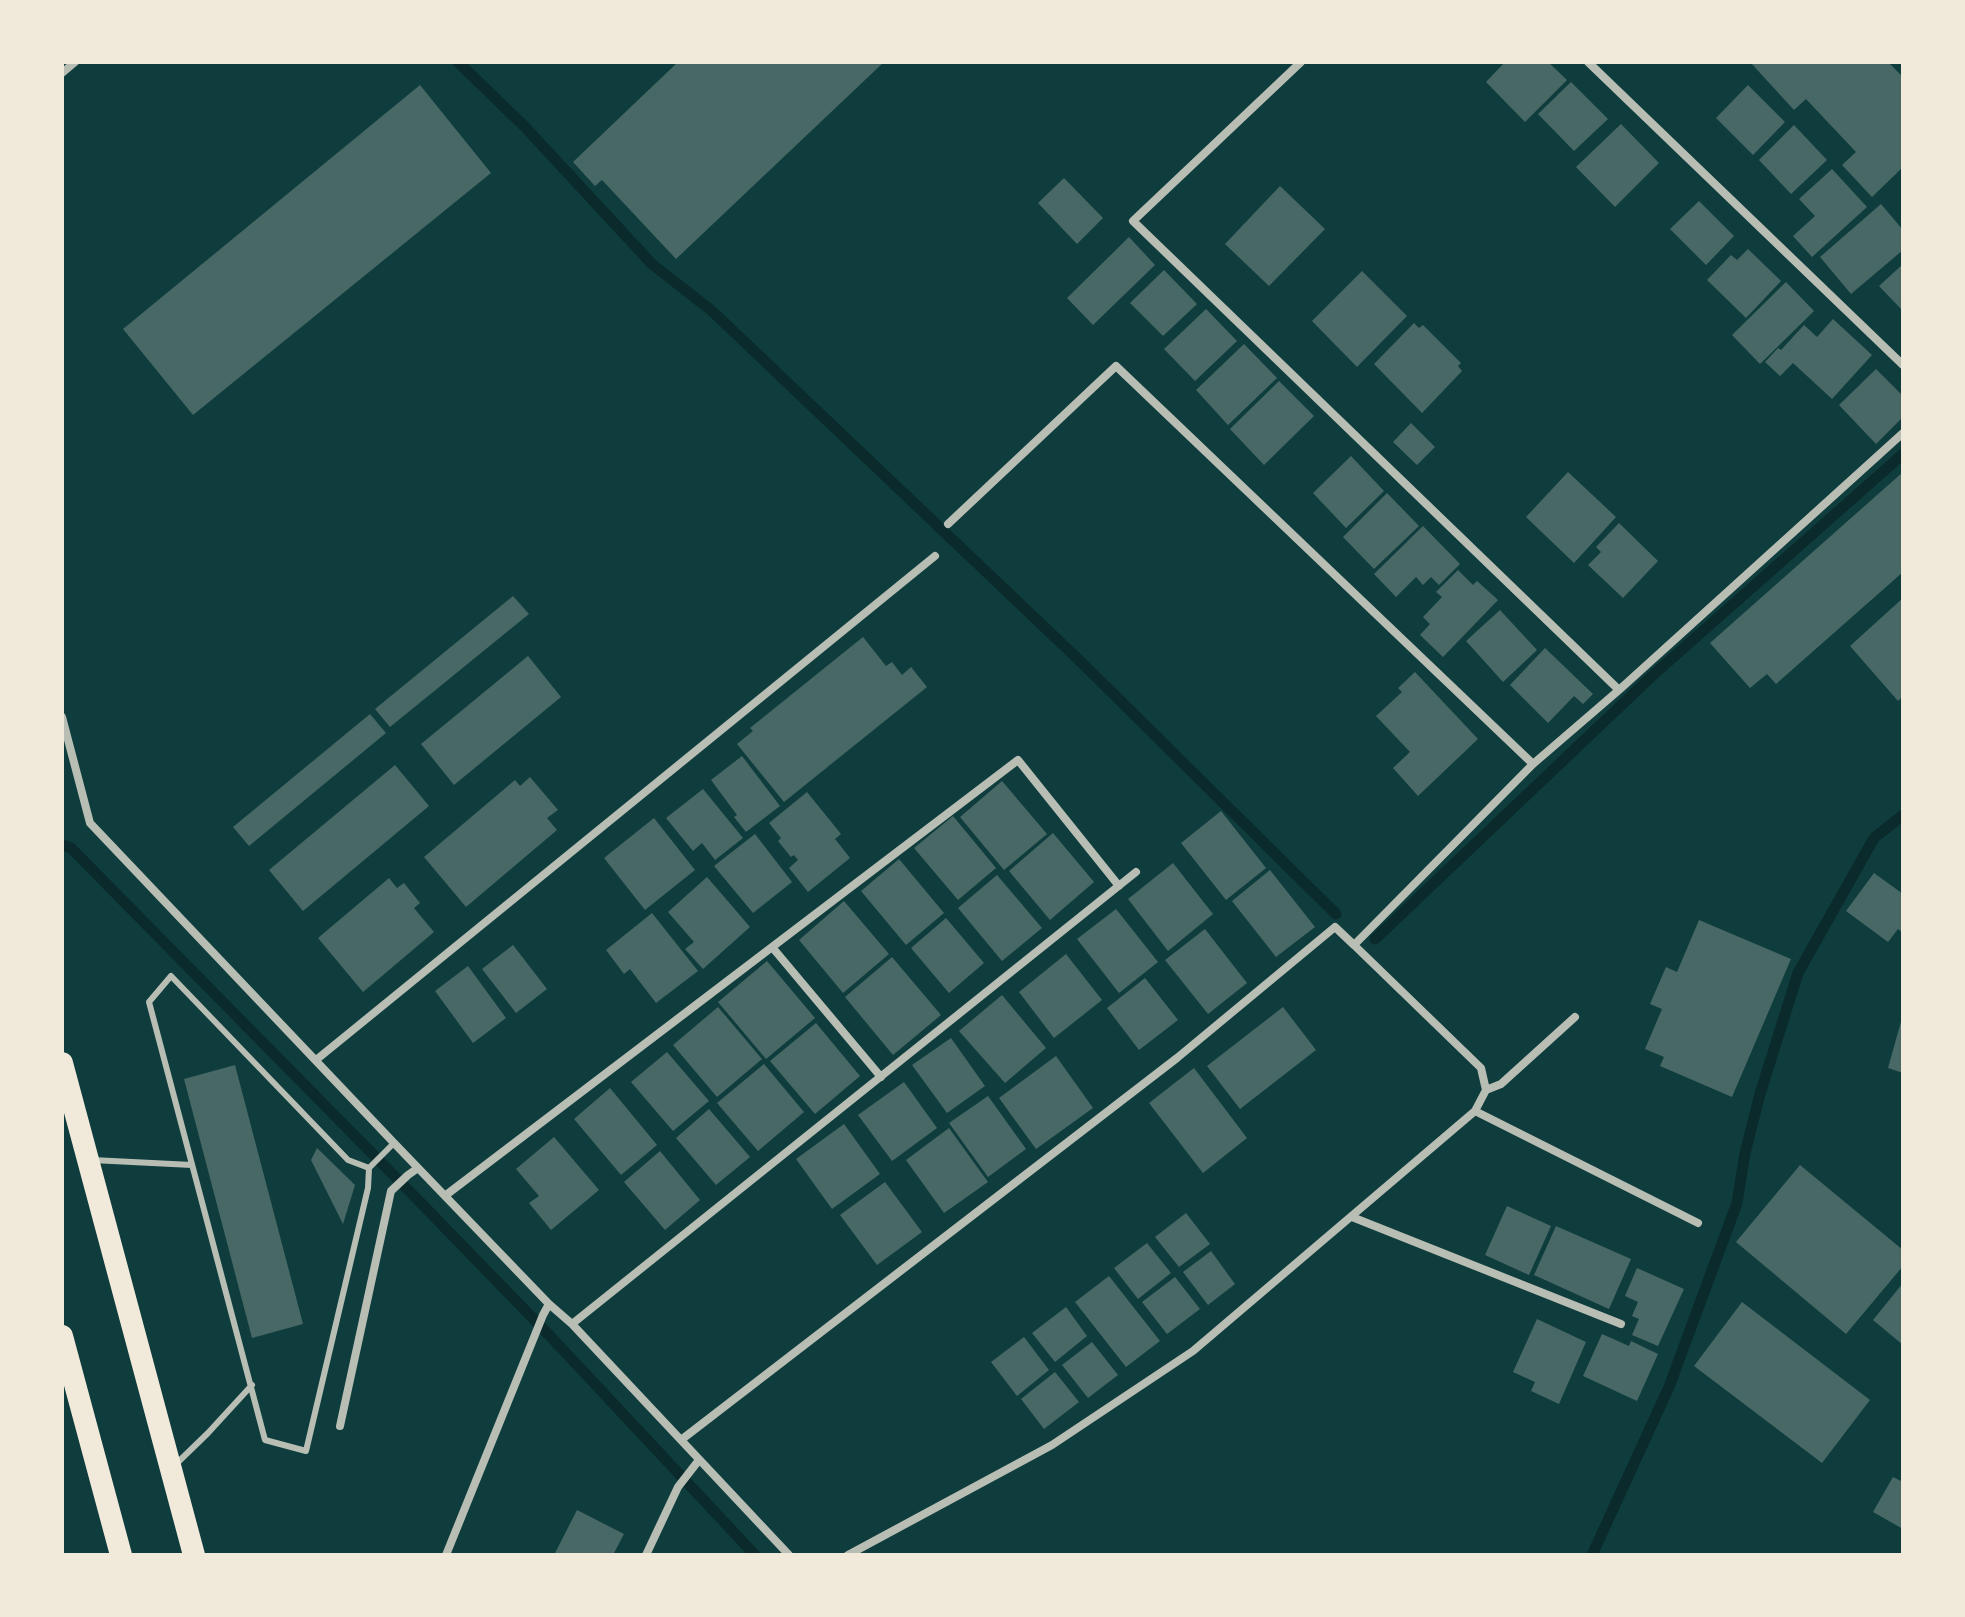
<!DOCTYPE html>
<html>
<head>
<meta charset="utf-8">
<style>
  body { margin:0 }
  #map { position:relative; width:1965px; height:1617px; overflow:hidden; background:#0f3d3e; font-family:Quicksand,sans-serif }
  canvas { display:block }
  .frame { position:absolute; inset:0; border:64px solid #f1e9da; pointer-events:none }
</style>
</head>
<body>
<div id="map">
<canvas width="1965" height="1617"></canvas>
<div class="frame"></div>
</div>
<script>
const context = document.querySelector('canvas').getContext('2d');
context.lineJoin = 'round';
const poly = rows => new Path2D(rows.map(r => 'M' + r).join(''));
function strokePath(path, color, width, dash) { context.strokeStyle = color; context.lineWidth = width; context.lineCap = dash ? 'butt' : 'round'; context.setLineDash(dash || []); context.stroke(path); }
function paint(path, color) { context.fillStyle = color; context.fill(path, 'evenodd'); }
strokePath(poly([
  [458,62,525,127,652,264,712,311,855,447,1080,661,1336,914],
  [62,845,71,848,419,1201,551,1337,755,1555],
  [1375,939,1652,676,1903,454],
  [1592,1555,1669,1387,1737,1203,1745,1153,1760,1094,1798,973,1874,838,1903,815]
]), '#0a2a2b', 11);
paint(poly([
  [678,62,884,62,676,259,602,180,595,186,573,162],
  [1505,62,1548,62,1567,80,1525,122,1486,82],
  [1750,62,1888,62,1903,77,1903,167,1872,197,1842,165,1856,152,1806,99,1794,110],
  [1571,82,1608,119,1574,151,1538,114],
  [420,85,491,173,193,415,123,329],
  [1748,85,1785,122,1753,155,1716,118],
  [1621,124,1659,163,1615,207,1576,167],
  [1794,125,1827,160,1791,194,1759,160],
  [1832,169,1867,207,1812,257,1793,236,1815,216,1799,199],
  [1064,178,1103,218,1077,244,1038,203],
  [1280,186,1325,229,1269,286,1225,244],
  [1699,201,1734,236,1706,265,1670,229],
  [1881,204,1903,230,1903,250,1851,294,1820,257],
  [1129,237,1155,265,1093,325,1067,298],
  [1748,249,1781,281,1746,318,1707,280,1731,255,1737,260],
  [1903,264,1903,311,1879,286],
  [1164,270,1197,304,1163,336,1130,303],
  [1362,271,1407,316,1357,367,1312,321],
  [1786,282,1814,311,1760,364,1732,335],
  [1206,309,1237,341,1195,381,1164,349],
  [1833,319,1872,355,1832,399,1793,363,1780,376,1765,362,1778,348,1781,350,1804,325,1817,337],
  [1414,323,1419,328,1423,325,1461,363,1458,366,1462,371,1422,413,1374,364],
  [1244,344,1277,378,1228,425,1196,390],
  [1876,369,1903,396,1903,417,1876,444,1839,405],
  [1279,381,1314,416,1264,465,1230,429],
  [1411,423,1435,447,1417,465,1393,442],
  [1351,456,1384,491,1346,528,1313,493],
  [1568,472,1616,517,1574,563,1526,517],
  [1903,472,1903,572,1776,684,1767,674,1750,688,1710,643],
  [1387,493,1419,526,1374,569,1343,537],
  [1619,523,1658,561,1623,598,1588,565,1601,552,1596,547],
  [1423,526,1460,564,1439,585,1431,577,1423,585,1416,577,1396,597,1374,574],
  [1458,570,1473,585,1477,581,1498,600,1443,657,1420,635,1430,624,1423,617,1442,597,1436,592],
  [513,596,529,614,390,727,375,709],
  [1903,598,1903,696,1898,701,1850,646],
  [1500,610,1537,650,1503,682,1466,641],
  [863,637,886,666,892,662,902,675,911,667,927,687,784,802,737,744,753,731,750,728],
  [1545,648,1593,694,1583,704,1574,696,1548,723,1510,685],
  [528,656,561,697,454,785,421,744],
  [1415,672,1478,739,1418,796,1393,768,1410,752,1376,716,1402,692,1398,688],
  [370,714,386,733,249,846,233,827],
  [742,756,780,806,746,832,734,817,737,815,711,780],
  [395,765,429,806,303,911,269,870],
  [530,777,558,810,547,818,557,830,466,907,424,857,515,780,520,786],
  [1002,781,1047,834,1004,870,960,817],
  [703,789,743,838,715,860,702,843,693,851,666,818],
  [807,792,841,834,835,839,850,858,808,892,789,868,798,860,794,855,791,857,778,841,781,838,769,823],
  [1221,811,1266,868,1226,900,1181,843],
  [953,816,996,868,958,900,914,848],
  [654,818,695,870,645,910,604,858],
  [1053,833,1094,882,1050,920,1009,871],
  [755,834,792,882,753,913,714,866],
  [899,859,944,913,906,945,861,891],
  [1173,863,1213,914,1168,951,1128,899],
  [1270,870,1315,927,1276,957,1232,901],
  [1874,873,1903,894,1903,933,1898,929,1888,942,1846,911],
  [997,875,1042,928,1002,961,958,908],
  [707,877,750,927,703,969,685,949,694,942,668,912],
  [389,878,397,888,404,883,420,903,414,908,434,932,363,992,318,938],
  [844,901,889,954,843,993,799,940],
  [1116,909,1158,962,1119,993,1077,939],
  [652,913,698,971,656,1003,630,969,624,974,606,950],
  [946,918,984,963,949,993,911,948],
  [1699,920,1791,959,1732,1097,1660,1066,1664,1057,1645,1049,1662,1009,1650,1004,1666,967,1677,972],
  [1205,929,1247,983,1208,1014,1165,960],
  [513,945,547,989,516,1013,482,969],
  [1066,954,1102,1000,1054,1038,1019,992],
  [892,957,941,1015,893,1055,845,997],
  [767,961,815,1018,766,1059,718,1002],
  [468,966,506,1018,473,1043,435,991],
  [1145,978,1178,1020,1139,1050,1107,1008],
  [1002,995,1046,1048,1005,1083,959,1031],
  [718,1007,762,1059,717,1097,673,1045],
  [1283,1007,1316,1050,1240,1109,1207,1066],
  [1902,1018,1903,1018,1903,1073,1888,1068],
  [816,1023,860,1076,815,1114,770,1061],
  [951,1038,985,1086,947,1113,912,1065],
  [667,1052,709,1101,673,1131,631,1082],
  [1056,1056,1093,1108,1036,1149,999,1098],
  [764,1064,804,1112,758,1151,717,1103],
  [235,1065,303,1324,252,1338,184,1079],
  [1194,1068,1247,1138,1203,1173,1149,1103],
  [904,1082,937,1128,892,1161,858,1115],
  [610,1088,657,1145,621,1175,574,1119],
  [988,1096,1026,1149,988,1177,949,1123],
  [709,1109,750,1157,716,1185,676,1138],
  [844,1124,880,1174,832,1209,796,1159],
  [949,1128,988,1182,944,1213,906,1160],
  [554,1137,599,1190,551,1230,529,1203,539,1196,516,1169],
  [317,1148,355,1185,343,1224,311,1160],
  [660,1151,700,1200,665,1230,624,1182],
  [1800,1165,1903,1250,1903,1266,1846,1334,1736,1242],
  [885,1182,922,1232,877,1265,840,1215],
  [1507,1206,1551,1226,1529,1275,1485,1255],
  [1186,1213,1210,1244,1179,1267,1155,1237],
  [1556,1226,1631,1259,1609,1309,1534,1275],
  [1147,1243,1171,1273,1138,1299,1114,1268],
  [1211,1251,1235,1284,1208,1305,1183,1272],
  [1637,1268,1684,1289,1658,1346,1632,1335,1639,1319,1632,1316,1638,1302,1625,1296],
  [1109,1276,1160,1341,1126,1367,1075,1302],
  [1175,1277,1200,1309,1167,1334,1142,1302],
  [1903,1283,1903,1345,1873,1320],
  [1742,1302,1870,1400,1822,1463,1694,1366],
  [1066,1307,1087,1336,1055,1362,1032,1333],
  [1537,1319,1586,1342,1559,1404,1531,1391,1535,1382,1513,1372],
  [1602,1334,1629,1346,1631,1341,1658,1354,1637,1401,1583,1376],
  [1024,1337,1049,1370,1017,1396,991,1362],
  [1092,1342,1118,1375,1088,1398,1062,1365],
  [1055,1372,1079,1402,1044,1429,1021,1399],
  [1893,1477,1903,1482,1903,1529,1873,1512],
  [577,1510,624,1534,613,1555,554,1555]
]), '#486865');
strokePath(poly([
  [92,1160,192,1165],
  [369,1168,348,1160,171,976,149,1002,265,1440,306,1451,368,1188,369,1168,394,1143],
  [174,1466,208,1433,252,1385]
]), '#b8beb3', 6);
strokePath(poly([
  [1301,62,1133,221,1619,690],
  [1588,62,1903,365],
  [62,73,75,62],
  [948,524,1116,366,1533,764],
  [62,717,90,823,394,1143,549,1304,572,1324,789,1555],
  [1354,945,1481,1068,1486,1090],
  [772,947,881,1077],
  [316,1060,935,556],
  [1475,1111,1698,1223],
  [446,1195,1018,760,1119,886],
  [1352,1217,1621,1324],
  [572,1324,1136,872],
  [340,1426,391,1191,408,1175,418,1168],
  [681,1440,1177,1058,1335,927,1354,945,1533,764,1619,690,1903,433],
  [446,1555,543,1315,549,1304],
  [646,1555,678,1487,699,1460],
  [848,1555,1052,1445,1193,1351,1475,1111,1486,1090,1501,1084,1575,1017]
]), '#b8beb3', 8);
strokePath(poly([
  [62,1063,194,1555],
  [62,1336,121,1555]
]), '#f1e9da', 22);
</script>
</body>
</html>
